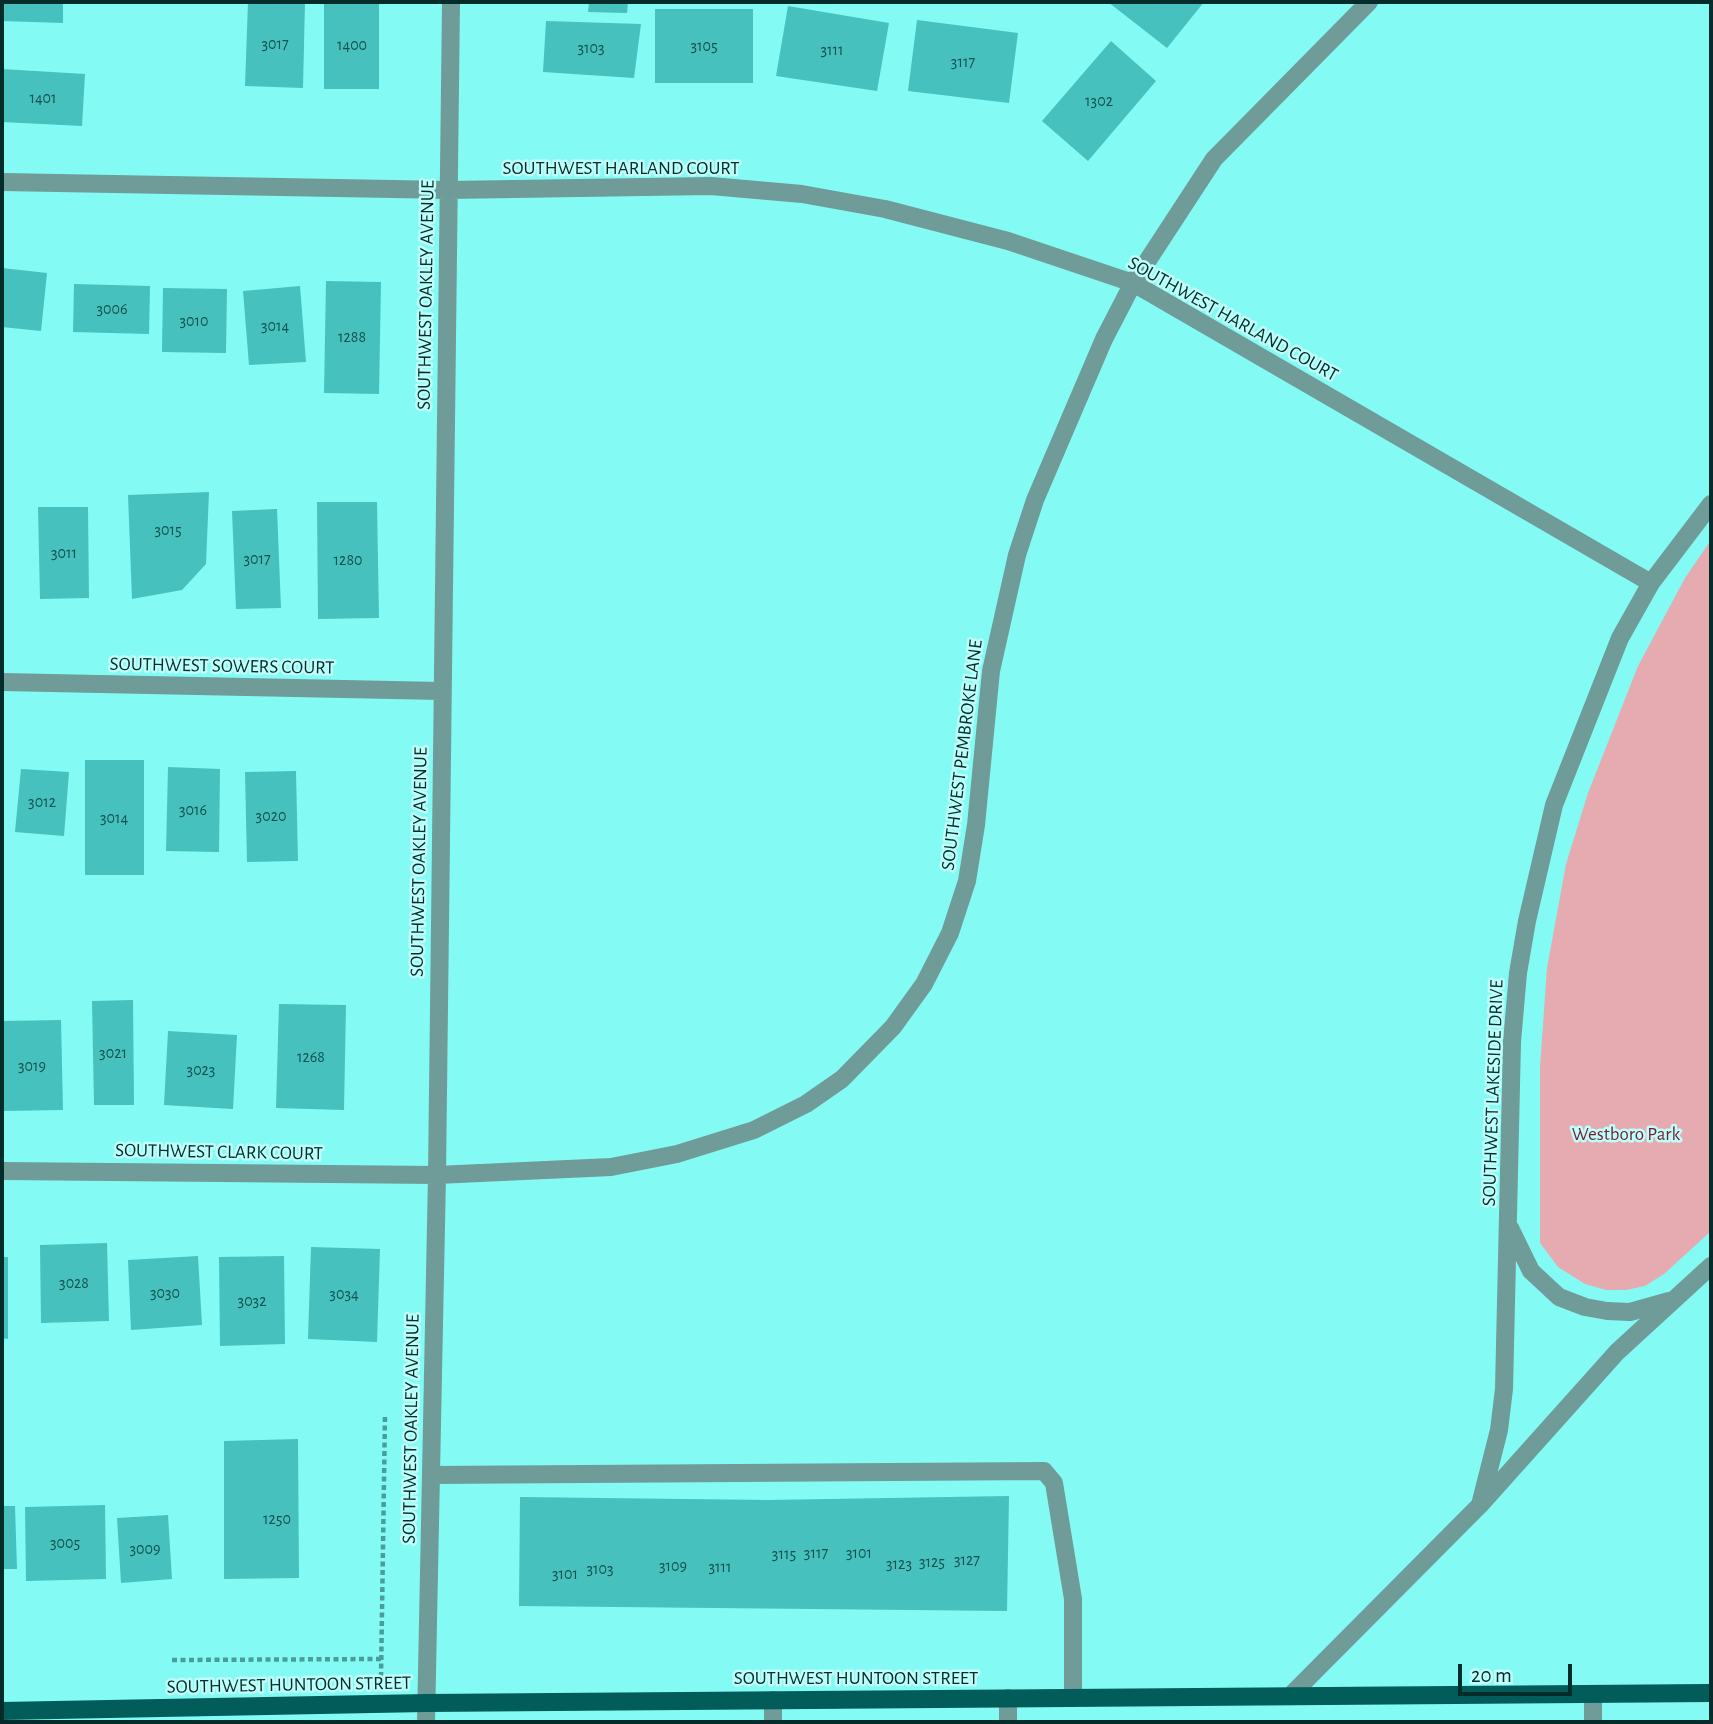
<!DOCTYPE html>
<html>
<head>
<meta charset="utf-8">
<style>
  body { margin:0 }
  #map { position:relative; width:1713px; height:1724px; overflow:hidden; background:#84faf4; font-family:"Alegreya Sans",sans-serif }
  canvas { display:block }
  .frame { position:absolute; inset:0; border:4px solid #032c2a; pointer-events:none }
  .scale { position:absolute; left:1458px; top:1664px; width:114px; height:32px; box-sizing:border-box; border:4px solid #032c2a; border-top:0; padding-left:9px; font-size:21px; line-height:24px; white-space:nowrap; color:#032c2a; -webkit-text-stroke:5px #befefb; paint-order:stroke }
</style>
</head>
<body>
<div id="map">
<canvas width="1713" height="1724"></canvas>
<div class="frame"></div>
<div class="scale">20 m</div>
</div>
<script>
const context = document.querySelector('canvas').getContext('2d');
context.lineJoin = 'round';
function paint(path, color) { context.fillStyle = color; context.fill(path, 'evenodd'); }
const poly = rows => new Path2D(rows.map(r => 'M' + r).join(''));
function strokePath(path, color, width, dash) { context.strokeStyle = color; context.lineWidth = width; context.lineCap = dash ? 'butt' : 'round'; context.setLineDash(dash || []); context.stroke(path); }
function label(font, color, halo, rows, align = 'center') {
  context.font = font + ' "Alegreya Sans",sans-serif'; context.lineWidth = 5; context.setLineDash([]); context.textBaseline = 'middle'; context.strokeStyle = halo; context.fillStyle = color; for (const [text, x, y, turn = 0] of rows) {
    context.save(); context.translate(x, y); context.rotate((+turn || 0) * Math.PI / 180); context.textAlign = isNaN(turn) ? turn : align; if (halo) context.strokeText(text, 0, 0); context.fillText(text, 0, 0); context.restore();
  }
}
paint(poly([
  [1711,540,1711,1231,1664,1274,1645,1286,1626,1290,1606,1290,1585,1284,1558,1267,1540,1243,1540,1067,1547,968,1566,864,1588,793,1638,666,1685,578]
]), '#e5abb1');
paint(poly([
  [2,2,63,2,63,23,2,21],
  [248,2,305,2,303,88,245,86],
  [324,2,379,2,379,89,324,89],
  [589,2,628,2,627,13,588,12],
  [1108,2,1204,2,1167,48],
  [788,6,889,23,877,91,776,76],
  [655,9,753,9,753,83,655,83],
  [917,20,1018,33,1009,103,908,91],
  [546,21,641,24,634,78,543,72],
  [1111,41,1156,81,1088,161,1042,121],
  [2,69,85,74,82,126,2,122],
  [2,268,47,273,41,331,2,327],
  [326,281,381,282,379,394,324,393],
  [74,284,150,286,149,334,73,332],
  [300,286,306,362,249,365,243,291],
  [163,288,227,289,226,353,162,352],
  [209,492,206,564,182,590,132,599,128,495],
  [317,502,377,502,379,618,318,619],
  [38,507,88,507,89,598,40,599],
  [277,509,281,608,236,609,232,511],
  [85,760,144,760,144,875,85,875],
  [168,767,220,769,219,852,166,851],
  [21,769,69,772,64,836,15,832],
  [296,771,298,861,247,862,245,772],
  [133,1000,134,1105,94,1105,92,1001],
  [279,1004,346,1005,344,1110,276,1108],
  [61,1020,63,1110,2,1111,2,1021],
  [168,1031,237,1035,233,1109,164,1105],
  [107,1243,109,1321,41,1323,40,1245],
  [311,1247,380,1249,377,1342,308,1339],
  [198,1256,202,1325,131,1330,128,1260],
  [284,1256,285,1344,220,1346,219,1257],
  [2,1257,8,1257,8,1339,2,1338],
  [298,1439,299,1578,224,1579,224,1441],
  [1009,1496,1007,1611,519,1606,520,1497,768,1500],
  [105,1505,106,1579,26,1581,25,1507],
  [2,1506,15,1506,17,1569,2,1569],
  [168,1515,172,1579,121,1583,117,1518]
]), '#46c1bd');
strokePath(poly([
  [172,1660,381,1659],
  [381,1677,385,1415]
]), '#4a9d99', 4.5, [5, 3.5]);
strokePath(poly([
  [2,182,448,190,711,186,802,194,885,209,1008,241,1133,283,1651,583],
  [2,682,441,691],
  [2,1171,437,1175,611,1167,677,1154,754,1130,806,1104,842,1079,893,1027,924,984,950,933,967,881,976,825,991,671,1017,555,1035,500,1104,339,1133,283,1214,159,1369,2],
  [1510,1228,1531,1271,1559,1297,1585,1307,1607,1311,1630,1312,1669,1301],
  [431,1475,1044,1471,1054,1483,1073,1599,1073,1698],
  [1480,1505,1499,1430,1504,1389,1512,1042,1518,973,1527,921,1554,805,1620,638,1651,583,1711,504],
  [1290,1696,1480,1505,1617,1352,1711,1266],
  [1008,1698,1008,1722],
  [773,1700,773,1722],
  [426,1722,437,1175,451,2],
  [1593,1722,1593,1694]
]), '#6f9b99', 18);
strokePath(poly([
  [2,1711,426,1703,1711,1693]
]), '#025c5a', 18);
label('16px', '#14514f', null, [
  ["3017",275,44],
  ["1400",352,45],
  ["3105",704,46],
  ["3103",591,48],
  ["3111",832,50],
  ["3117",963,62],
  ["1401",43,98],
  ["1302",1099,101],
  ["3006",112,309],
  ["3010",194,321],
  ["3014",275,326],
  ["1288",352,337],
  ["3015",168,530],
  ["3011",64,553],
  ["3017",257,559],
  ["1280",348,560],
  ["3012",42,802],
  ["3016",193,810],
  ["3020",271,816],
  ["3014",114,818],
  ["3021",113,1053],
  ["1268",311,1057],
  ["3019",32,1066],
  ["3023",201,1070],
  ["3028",74,1283],
  ["3030",165,1293],
  ["3034",344,1294],
  ["3032",252,1301],
  ["1250",277,1519],
  ["3005",65,1543],
  ["3009",145,1549],
  ["3117",816,1553],
  ["3101",859,1553],
  ["3115",784,1554],
  ["3127",967,1560],
  ["3125",932,1562],
  ["3123",899,1564],
  ["3109",673,1566],
  ["3111",720,1567],
  ["3103",600,1569],
  ["3101",565,1574]
]);
label('19px', '#032c2a', '#befefb', [
  ["SOUTHWEST HARLAND COURT",621,168],
  ["SOUTHWEST OAKLEY AVENUE",426,295,-89],
  ["SOUTHWEST HARLAND COURT",1233,319,29],
  ["SOUTHWEST SOWERS COURT",222,666,1],
  ["SOUTHWEST PEMBROKE LANE",962,755,-83],
  ["SOUTHWEST OAKLEY AVENUE",419,862,-89],
  ["SOUTHWEST LAKESIDE DRIVE",1493,1093,-88],
  ["SOUTHWEST CLARK COURT",219,1152,1],
  ["SOUTHWEST OAKLEY AVENUE",411,1429,-89],
  ["SOUTHWEST HUNTOON STREET",856,1678],
  ["SOUTHWEST HUNTOON STREET",289,1685,-1]
]);
label('19px', '#781e33', '#befefb', [
  ["Westboro Park",1626,1134]
]);
</script>
</body>
</html>
